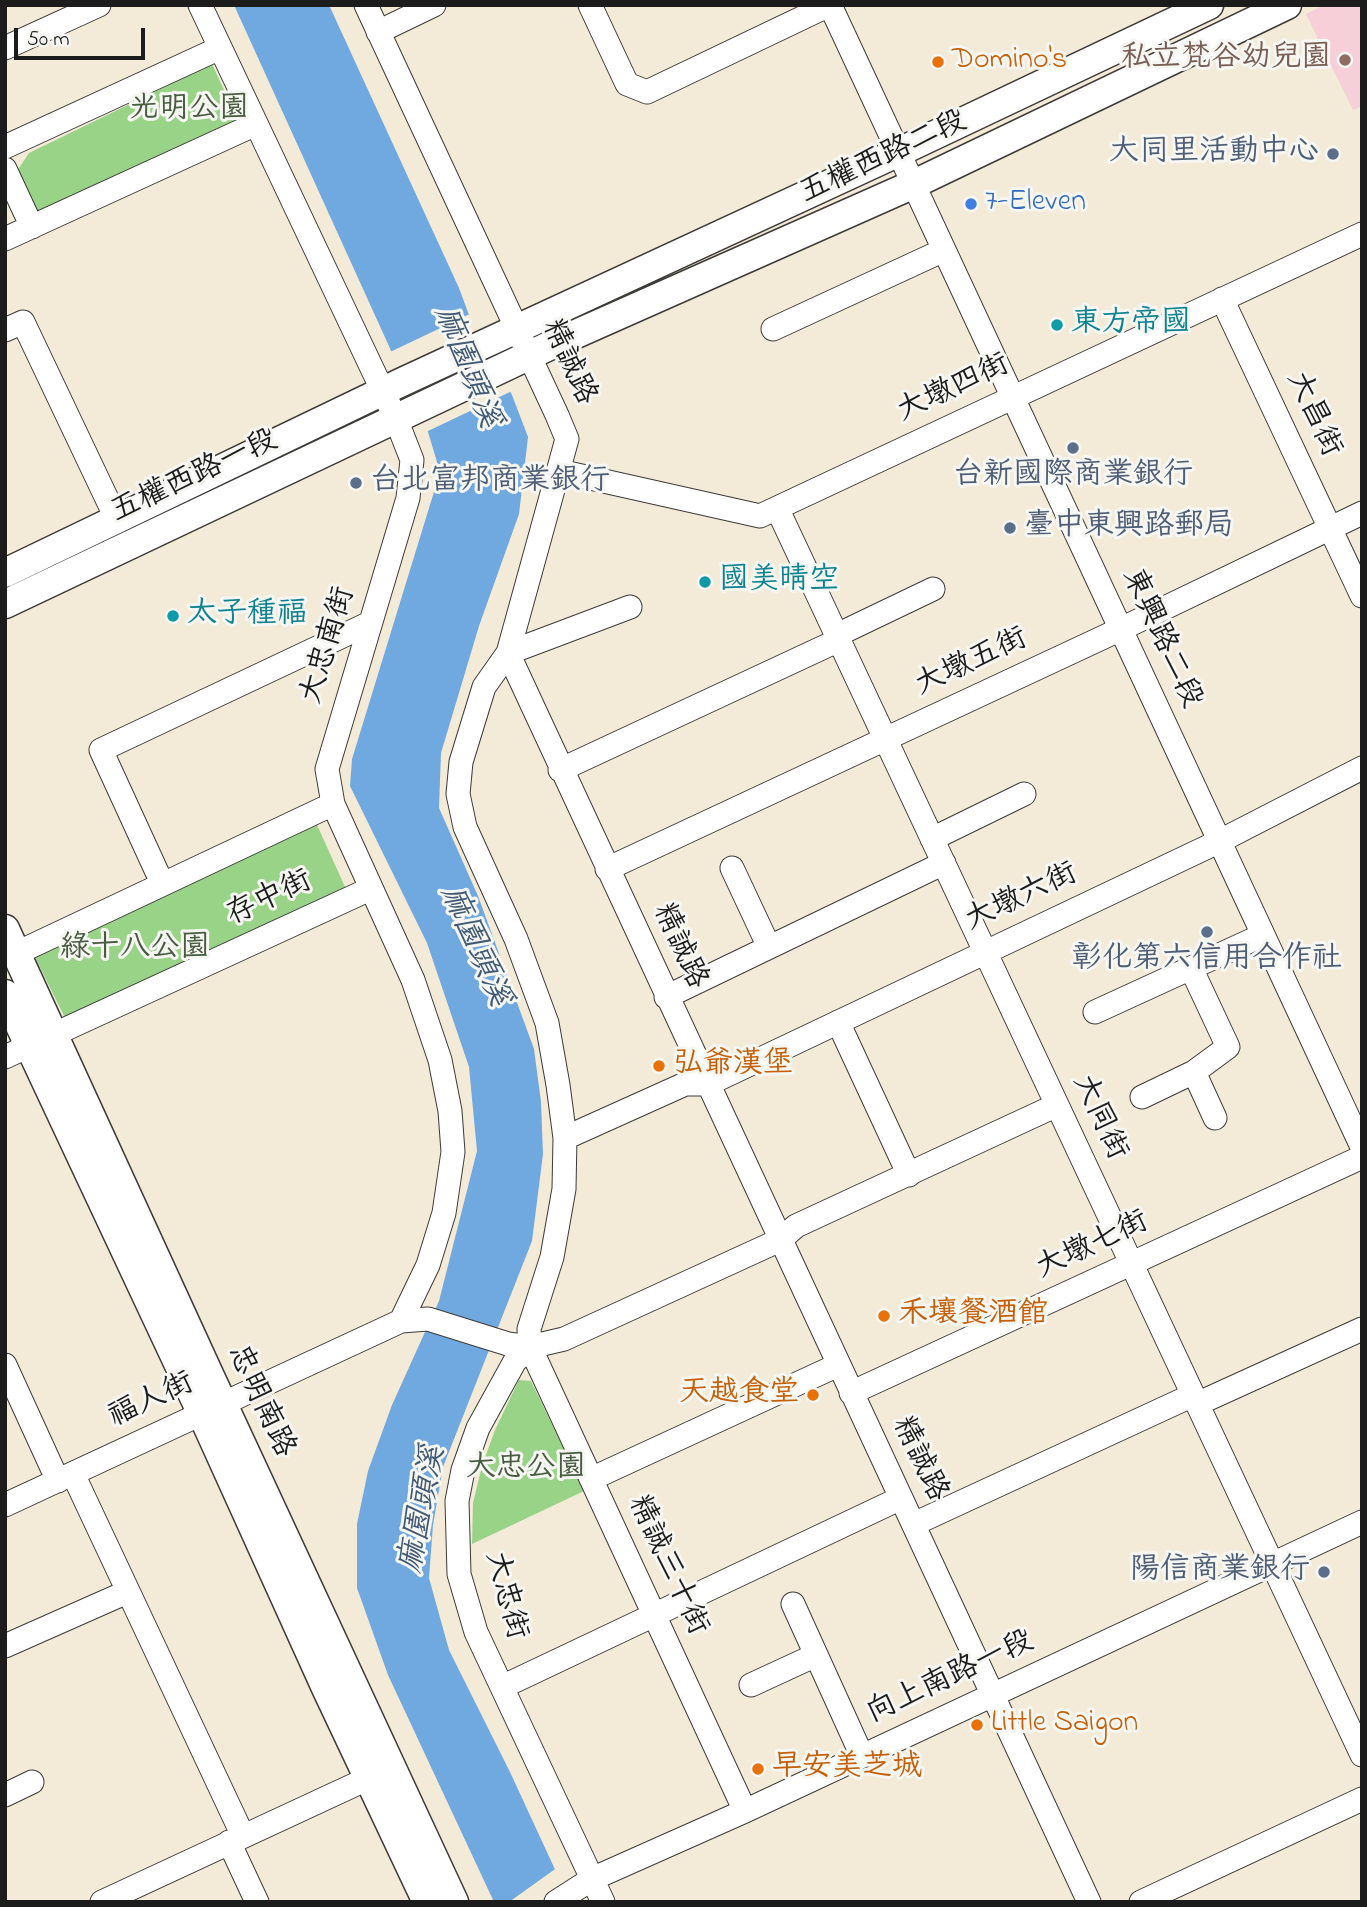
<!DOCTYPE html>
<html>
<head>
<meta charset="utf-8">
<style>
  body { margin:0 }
  #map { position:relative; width:1367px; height:1907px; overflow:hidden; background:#f3ead8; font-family:"Indie Flower",sans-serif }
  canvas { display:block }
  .frame { position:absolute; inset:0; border:7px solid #1c1c1c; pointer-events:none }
  .scale { position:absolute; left:14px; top:28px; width:131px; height:32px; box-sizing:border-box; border:4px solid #1c1c1c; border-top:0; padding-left:9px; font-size:21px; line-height:24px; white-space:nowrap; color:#1c1c1c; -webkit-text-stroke:5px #f6f6f2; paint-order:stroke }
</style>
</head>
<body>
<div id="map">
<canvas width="1367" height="1907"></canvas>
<div class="frame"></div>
<div class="scale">50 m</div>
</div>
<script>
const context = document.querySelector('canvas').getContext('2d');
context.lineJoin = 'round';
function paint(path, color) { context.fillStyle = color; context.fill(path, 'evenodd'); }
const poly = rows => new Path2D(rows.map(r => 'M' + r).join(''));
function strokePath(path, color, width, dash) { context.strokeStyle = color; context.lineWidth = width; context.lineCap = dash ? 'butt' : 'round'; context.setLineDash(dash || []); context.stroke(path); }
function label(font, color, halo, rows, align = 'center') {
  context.font = font + ' "Indie Flower","LXGW WenKai TC",sans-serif'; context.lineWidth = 6; context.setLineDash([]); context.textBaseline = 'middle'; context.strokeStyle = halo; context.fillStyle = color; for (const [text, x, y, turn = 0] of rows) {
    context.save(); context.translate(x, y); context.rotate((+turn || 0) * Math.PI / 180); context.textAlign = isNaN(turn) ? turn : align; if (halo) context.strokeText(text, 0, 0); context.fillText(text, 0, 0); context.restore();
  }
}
paint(poly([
  [1324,5,1362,5,1362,106,1353,110,1306,14]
]), '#f6cfd8');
paint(poly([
  [212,64,239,122,37,216,17,171,29,153],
  [317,825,346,889,67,1022,35,957],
  [519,1380,531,1381,584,1491,472,1544,473,1503,482,1466,495,1430]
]), '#99d387');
paint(poly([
  [234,5,329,5,459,288,469,315,512,395,528,437,519,514,479,626,441,753,439,808,478,896,534,1049,541,1102,543,1154,532,1241,443,1467,433,1525,429,1578,449,1650,510,1772,570,1902,494,1902,388,1675,357,1588,357,1524,368,1471,392,1405,439,1301,477,1151,469,1067,427,943,350,786,352,759,437,482,437,462,428,432]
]), '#70a9df');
paint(poly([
  [472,313,512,391,426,432,388,353],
  [558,1867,574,1902,509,1902]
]), '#f3ead8');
const minor = poly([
  [200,5,396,419,412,460,408,498,327,769,333,804,413,980,440,1060,450,1111,453,1152,444,1213,428,1265,401,1321],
  [366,5,557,415,567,439,508,653,1089,1902],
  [590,5,627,84,647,92,829,5],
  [830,5,1362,1147],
  [378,32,434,5],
  [5,48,99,5],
  [5,147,220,48],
  [5,169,32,227],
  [5,239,256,124],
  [1222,299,1362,596],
  [773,329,944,250],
  [5,330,23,322,117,520],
  [559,471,760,516,1362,234],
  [777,508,1362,1755],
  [837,635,933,589],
  [508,653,484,687,461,762,458,794,465,827,516,939,547,1023,558,1085,565,1138,564,1189,552,1257,529,1329,530,1347,745,1811],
  [508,653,630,607],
  [560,770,839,640],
  [932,839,1024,794],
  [732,868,769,947],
  [607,869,1121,629,1362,513],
  [162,883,101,750,370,623],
  [17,953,333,804],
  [666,997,944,863],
  [1095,1012,1263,935],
  [838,1022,909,1175],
  [5,1057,370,889],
  [1194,1072,1215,1118],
  [1142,1097,1194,1072,1228,1047,1191,968],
  [565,1138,685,1084,708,1084,1220,841,1362,768],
  [530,1347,515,1361,478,1428,463,1470,457,1501,459,1574,476,1632,603,1902],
  [5,1365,58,1481],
  [851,1393,1362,1157],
  [1197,1404,1362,1329],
  [73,1474,243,1836],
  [591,1479,838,1365],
  [5,1505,401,1321,428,1319,508,1344,530,1347,564,1339,780,1240,796,1226,1057,1105],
  [914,1524,1193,1395],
  [793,1604,862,1756],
  [5,1646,127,1592],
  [751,1685,816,1655],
  [502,1687,901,1498],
  [5,1795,32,1782],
  [229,1842,257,1902],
  [102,1902,382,1772],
  [556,1902,592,1879,745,1811,1362,1522],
  [1141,1902,1362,1799]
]);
const major = poly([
  [5,573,400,383,899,152,1209,5],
  [5,604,549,346,914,184,1287,5],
  [5,929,208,1372,454,1902],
  [5,994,202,1414,326,1688,427,1902]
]);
strokePath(minor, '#3c3b38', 25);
strokePath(major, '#3c3b38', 31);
strokePath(minor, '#fff', 23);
strokePath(major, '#fff', 28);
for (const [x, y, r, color] of [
  [1345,60,7,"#8d6e63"],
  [938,62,7,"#e8710a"],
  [1333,154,7,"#5c6f8a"],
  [971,204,7,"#3f7fe0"],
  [1057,325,7,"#0f9aa8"],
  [1073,448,7,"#5c6f8a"],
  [356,483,7,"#5c6f8a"],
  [1010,528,7,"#5c6f8a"],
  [705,582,7,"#0f9aa8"],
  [173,616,7,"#0f9aa8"],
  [1207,932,7,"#5c6f8a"],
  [659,1066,7,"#e8710a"],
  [884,1316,7,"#e8710a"],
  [813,1395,7,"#e8710a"],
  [1324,1572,7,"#5c6f8a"],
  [977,1725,7,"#e8710a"],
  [758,1769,7,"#e8710a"]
]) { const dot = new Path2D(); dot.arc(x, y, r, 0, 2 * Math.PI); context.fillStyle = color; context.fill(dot); strokePath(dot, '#f6f6f2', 2.5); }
label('30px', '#785e54', '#f6f6f2', [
  ["私立梵谷幼兒園",1331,60]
], 'right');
label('30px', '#c56008', '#f6f6f2', [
  ["Domino's",952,62],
  ["弘爺漢堡",673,1066],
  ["禾壤餐酒館",898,1316],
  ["天越食堂",799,1395,"right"],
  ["Little Saigon",991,1725],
  ["早安美芝城",772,1769]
], 'left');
label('30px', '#485c41', '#f6f6f2', [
  ["光明公園",189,111],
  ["綠十八公園",135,950],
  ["大忠公園",526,1470]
]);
label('30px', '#4e5e75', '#f6f6f2', [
  ["大同里活動中心",1319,154],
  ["台新國際商業銀行",1073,477,"center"],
  ["台北富邦商業銀行",370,483,"left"],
  ["臺中東興路郵局",1024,528,"left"],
  ["彰化第六信用合作社",1207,961,"center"],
  ["陽信商業銀行",1310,1572]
], 'right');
label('30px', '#1c1c1c', '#f6f6f2', [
  ["五權西路二段",884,159,-25],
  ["精誠路",567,363,65],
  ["大墩四街",954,390,-25],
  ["大昌街",1312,415,65],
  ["五權西路一段",195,478,-25],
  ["東興路二段",1160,639,65],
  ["大忠南街",330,646,-73],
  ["大墩五街",972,664,-25],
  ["大墩六街",1022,899,-25],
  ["存中街",270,900,-25],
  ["精誠路",678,947,65],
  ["大同街",1098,1118,65],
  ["大墩七街",1093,1247,-25],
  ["福人街",152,1402,-25],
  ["忠明南路",259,1402,65],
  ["精誠路",918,1460,64],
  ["精誠三十街",666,1566,65],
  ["大忠街",504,1596,75],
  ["向上南路一段",951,1679,-25]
]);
label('30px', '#366cbe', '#f6f6f2', [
  ["7-Eleven",985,204]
], 'left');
label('30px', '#0d838f', '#f6f6f2', [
  ["東方帝國",1071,325],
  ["國美晴空",719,582],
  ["太子種福",187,616]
], 'left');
label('italic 32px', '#425b74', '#f6f6f2', [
  ["麻園頭溪",465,368,68],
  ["麻園頭溪",473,947,66],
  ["麻園頭溪",425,1510,-79]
]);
</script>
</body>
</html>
